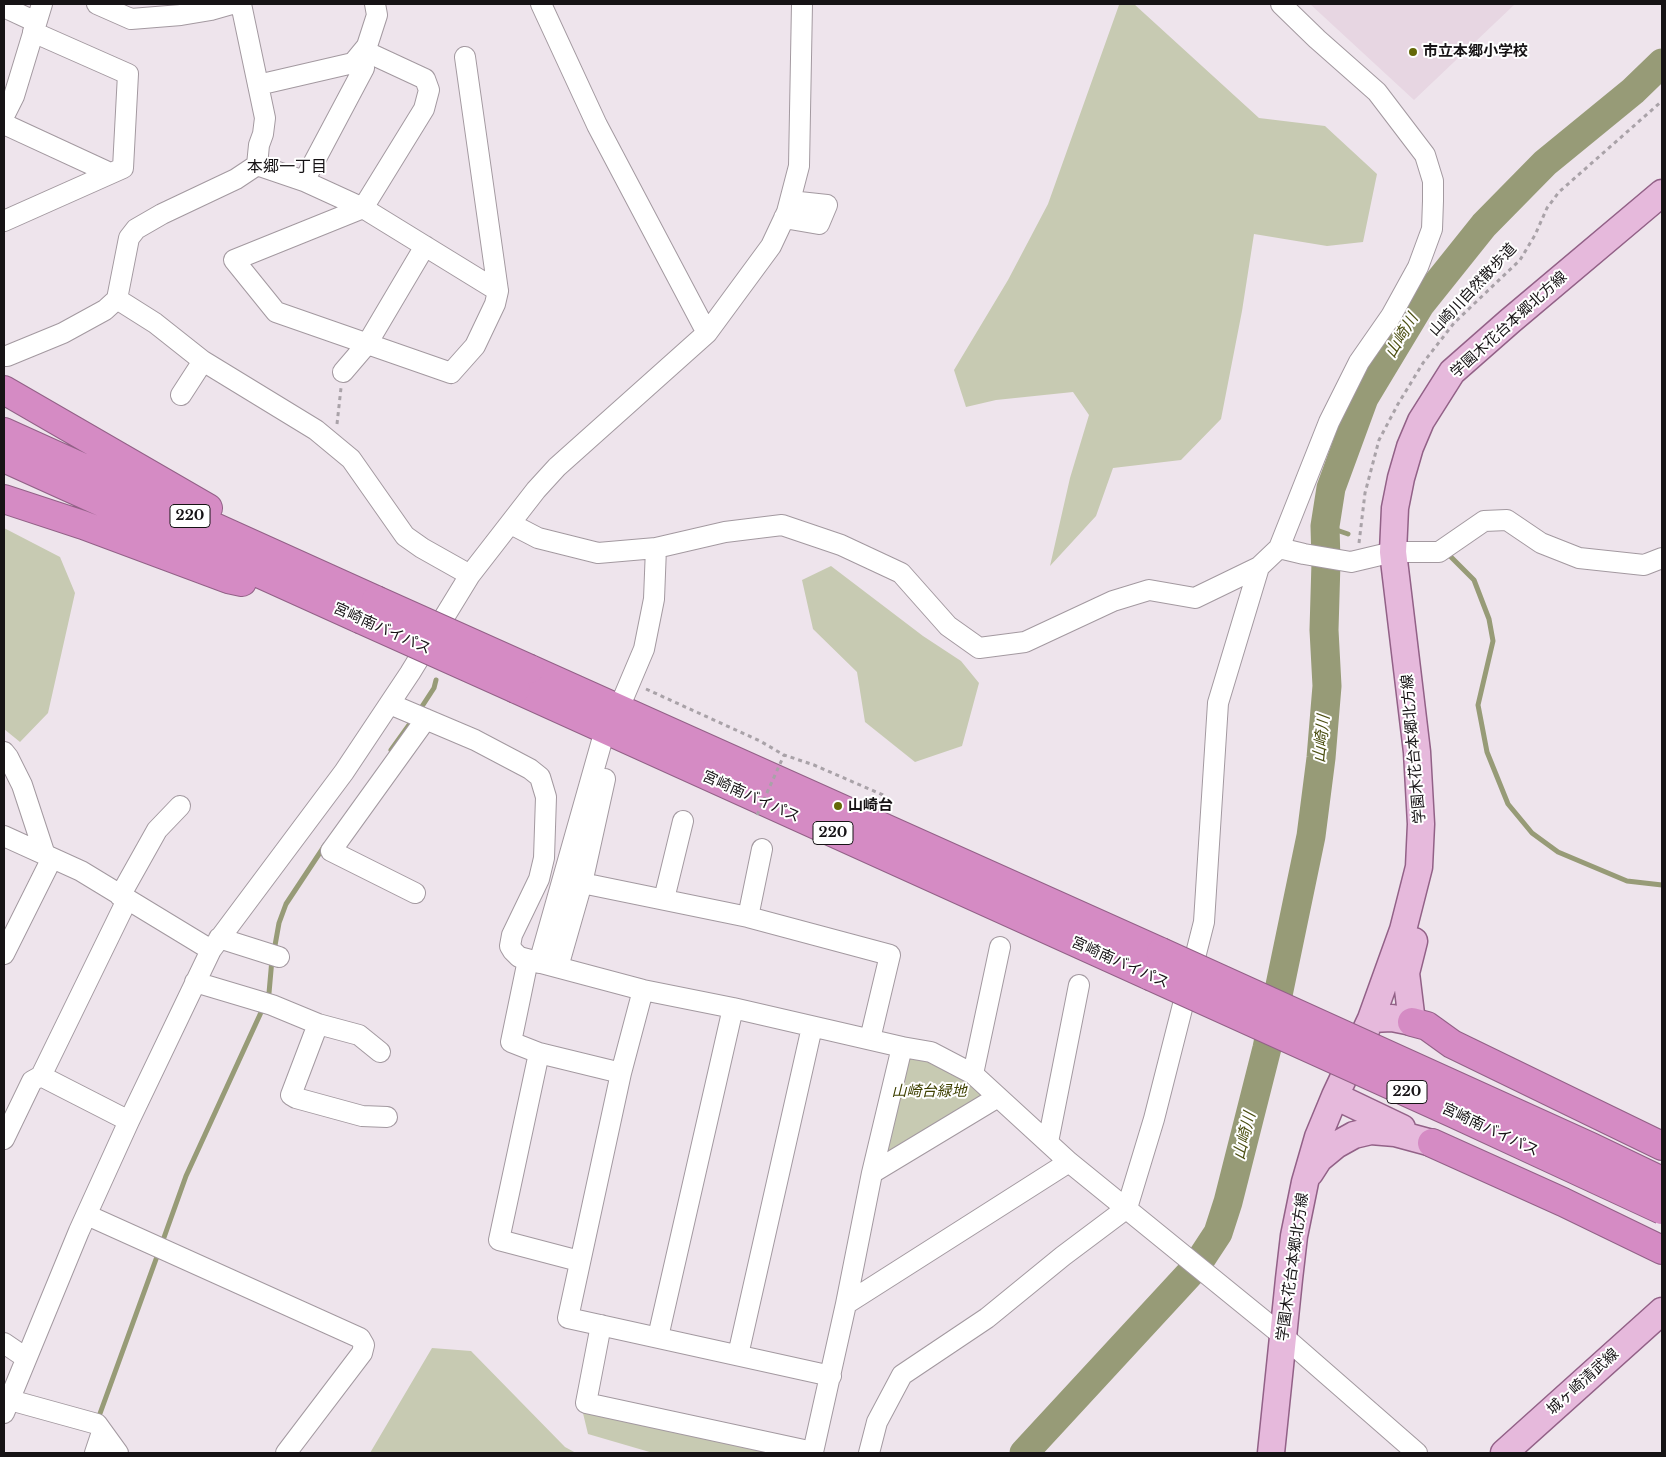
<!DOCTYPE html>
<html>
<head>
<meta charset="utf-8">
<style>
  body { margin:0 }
  #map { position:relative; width:1666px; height:1457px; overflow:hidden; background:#eee4ec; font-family:"Libre Baskerville",serif }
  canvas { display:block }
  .frame { position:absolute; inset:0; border:5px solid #161315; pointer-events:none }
</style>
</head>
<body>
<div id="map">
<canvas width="1666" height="1457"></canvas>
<div class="frame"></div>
</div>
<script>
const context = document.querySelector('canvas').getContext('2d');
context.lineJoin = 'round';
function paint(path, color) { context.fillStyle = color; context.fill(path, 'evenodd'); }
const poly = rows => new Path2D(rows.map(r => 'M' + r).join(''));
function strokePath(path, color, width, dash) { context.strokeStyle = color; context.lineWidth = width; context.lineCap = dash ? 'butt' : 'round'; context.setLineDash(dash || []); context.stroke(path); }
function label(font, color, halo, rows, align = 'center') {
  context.font = font + ' "Libre Baskerville","Noto Sans JP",serif'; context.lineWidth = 4; context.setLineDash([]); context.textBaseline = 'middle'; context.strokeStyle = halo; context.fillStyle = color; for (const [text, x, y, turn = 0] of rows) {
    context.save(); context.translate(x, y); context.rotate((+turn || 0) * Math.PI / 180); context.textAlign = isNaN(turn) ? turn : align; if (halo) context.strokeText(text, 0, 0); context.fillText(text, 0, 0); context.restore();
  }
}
paint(poly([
  [1310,4,1515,4,1414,100]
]), '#e7d6e2');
paint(poly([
  [1124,4,1134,4,1259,118,1325,126,1377,174,1363,242,1327,246,1254,234,1242,311,1221,419,1181,460,1113,468,1096,516,1050,566,1070,478,1089,415,1073,392,996,400,966,407,954,370,1008,280,1048,204,1119,5],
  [4,528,60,557,75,593,48,713,20,742,4,729],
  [831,566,923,636,961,661,979,683,962,746,915,762,865,722,857,672,813,629,802,580],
  [916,1052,946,1063,982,1096,889,1153,883,1148,904,1060],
  [432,1348,471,1351,565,1447,576,1453,370,1453],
  [582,1409,779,1453,653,1453,588,1434]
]), '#c7cab2');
strokePath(poly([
  [1325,526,1348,534],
  [1448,554,1474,580,1489,619,1493,641,1478,705,1487,752,1508,804,1532,833,1558,852,1627,881,1662,885],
  [419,711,434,688,436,680],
  [391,750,414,718],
  [274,951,279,923,286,904,325,845],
  [267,1000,269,993,272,959],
  [162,1243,186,1176,263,1008],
  [98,1419,159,1251]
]), '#979b77', 5);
strokePath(poly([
  [1024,1453,1195,1268,1218,1233,1228,1202,1267,1048,1311,836,1321,758,1327,686,1324,630,1326,562,1325,526,1331,488,1364,398,1420,305,1484,225,1545,163,1633,91,1662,63]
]), '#979b77', 29);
const minor = poly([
  [97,4,131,19,181,15,211,10,232,4],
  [541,4,597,125,707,333],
  [4,7,36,22],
  [465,57,498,291],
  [258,85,353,63,367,46,377,15,375,4],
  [4,116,14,96,42,4],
  [4,124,110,173],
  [257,165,304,181,363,208,424,109,429,90,425,79,369,53],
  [304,181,364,68],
  [363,208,498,291,495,304,475,346,451,373,276,312,234,260,363,208],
  [784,218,819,224,827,205,790,201],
  [4,221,123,168,128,74,33,32],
  [117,299,155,323,203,361,316,430,351,459,405,536,422,548,470,575],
  [4,356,7,356,63,333,105,310,117,299,129,238,136,229,162,214,236,179,257,165,259,145,263,134,265,118,241,4],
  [343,372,367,344,425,246],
  [181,395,203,361],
  [511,524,538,538,598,553,656,548,725,532,782,525,841,545,901,573,948,626,979,648,1025,642,1113,601,1149,590,1195,598,1259,567,1279,548,1329,422,1359,362,1391,316,1418,267,1432,229,1433,201,1433,181,1425,155,1377,92,1317,39,1281,4],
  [1279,548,1304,554,1351,562,1393,552,1439,552,1484,521,1507,520,1541,543,1579,558,1644,565,1662,558],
  [390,704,475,740,530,769,540,777,546,797,544,858,539,879,512,935,510,946,513,951,519,957,643,990,733,1008,902,1047,931,1052,973,1074,1069,1162,1283,1336,1417,1453],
  [619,708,644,649,654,599,656,548],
  [4,752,8,757,22,785,45,855],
  [4,836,81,871,211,950],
  [582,883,748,917,890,955,870,1039],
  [415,893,331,851,426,719],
  [120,896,157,830,180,806],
  [664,899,683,821],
  [748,917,762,849],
  [219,938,279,957],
  [4,954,52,858],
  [528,960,511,1042,539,1053,621,1073],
  [539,963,605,730],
  [558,967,582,883,605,779],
  [195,982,272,1005,318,1024,359,1035,380,1052],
  [643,990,621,1073,568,1318,831,1376],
  [318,1024,291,1095,296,1098,362,1116,387,1117],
  [539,1053,499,1240,579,1261],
  [973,1074,1000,947],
  [41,1076,129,1121],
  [4,1139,32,1081,41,1076,127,900],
  [1048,1142,1079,985],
  [872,1173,998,1097],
  [87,1215,360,1338,364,1345,362,1353,286,1453],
  [846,1304,1069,1162],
  [601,1325,586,1403,813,1452,846,1304,872,1173,902,1047],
  [658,1337,733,1008],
  [4,1343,26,1358],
  [738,1355,812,1027],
  [10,1400,97,1424,118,1453],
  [4,1413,79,1231,129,1121,211,950,344,772,410,673,470,575,536,490,557,467,707,333,771,246,787,212,799,166,802,4],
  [95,1453,102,1432],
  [869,1453,877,1422,902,1375,987,1318,1063,1256,1127,1208,1154,1119,1204,922,1218,703,1259,567]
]);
const major = poly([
  [1371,1019,1392,1018,1412,1022,1406,973,1414,941],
  [1335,1096,1402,1128],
  [1310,1173,1319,1159,1336,1145,1354,1135,1371,1131,1395,1133,1432,1143],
  [1271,1453,1289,1279,1294,1236,1305,1182,1318,1137,1335,1096,1371,1019,1403,930,1419,867,1421,824,1417,752,1393,552,1395,508,1401,478,1410,447,1421,421,1452,372,1510,321,1662,193],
  [1504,1453,1662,1311]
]);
const highway = poly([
  [4,390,208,508],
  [4,432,376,600],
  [4,458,360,619],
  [4,499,83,525,228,579,242,582],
  [530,669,1161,952],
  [516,689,1150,976],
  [1412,1022,1427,1026,1452,1044,1662,1146],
  [1432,1143,1563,1202,1662,1250]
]);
strokePath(minor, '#a399a0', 22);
strokePath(major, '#926187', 29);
strokePath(highway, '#926187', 30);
strokePath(poly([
  [337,424,341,388],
  [1359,543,1365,493,1379,440,1398,404,1423,363,1454,323,1520,260,1535,235,1547,208,1559,192,1662,101],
  [646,689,760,741,784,755,814,765,883,795]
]), '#a9a2a8', 3, [4, 4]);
strokePath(minor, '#fff', 20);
strokePath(major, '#e6b9dc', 26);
strokePath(highway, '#d58bc4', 28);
const highwayBridge = poly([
  [376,600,530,669],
  [360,619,516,689],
  [1161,952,1591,1147,1662,1181],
  [1150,976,1455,1114,1662,1210]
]);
strokePath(highwayBridge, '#926187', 30, []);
strokePath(poly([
  [757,815,784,755]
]), '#a9a2a8', 3, [4, 4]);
strokePath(highwayBridge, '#d58bc4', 28);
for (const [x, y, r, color] of [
  [1413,52,5,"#646807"],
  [838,806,5,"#646807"]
]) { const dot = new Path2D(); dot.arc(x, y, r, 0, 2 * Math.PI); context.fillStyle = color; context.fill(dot); strokePath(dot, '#fff', 2); }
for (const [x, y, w] of [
  [190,516,40],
  [833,833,40],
  [1407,1092,40]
]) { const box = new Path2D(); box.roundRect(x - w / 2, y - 11.5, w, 23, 4); context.fillStyle = '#fff'; context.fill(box); strokePath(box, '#161315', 1); }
label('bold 14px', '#161315', null, [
  ["220",190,516],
  ["220",833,833],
  ["220",1407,1092]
]);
label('bold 15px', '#161315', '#fff', [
  ["市立本郷小学校",1423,52],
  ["山崎台",848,806]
], 'left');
label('15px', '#161315', '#fff', [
  ["山崎川自然散歩道",1473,290,-47],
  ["学園木花台本郷北方線",1509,325,-42],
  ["宮崎南バイパス",382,629,24],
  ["学園木花台本郷北方線",1414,749,-95],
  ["宮崎南バイパス",751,797,24],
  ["宮崎南バイパス",1120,963,24],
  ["宮崎南バイパス",1490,1130,25],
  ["学園木花台本郷北方線",1293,1267,-82],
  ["城ヶ崎清武線",1583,1382,-42]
]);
label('italic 15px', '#3e4000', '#fff', [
  ["山崎台緑地",929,1092]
]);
label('16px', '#161315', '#fff', [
  ["本郷一丁目",287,167]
]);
label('italic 16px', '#4c4f12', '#fff', [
  ["山崎川",1402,336,-59],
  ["山崎川",1322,739,-84],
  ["山崎川",1245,1136,-76]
]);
</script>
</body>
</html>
